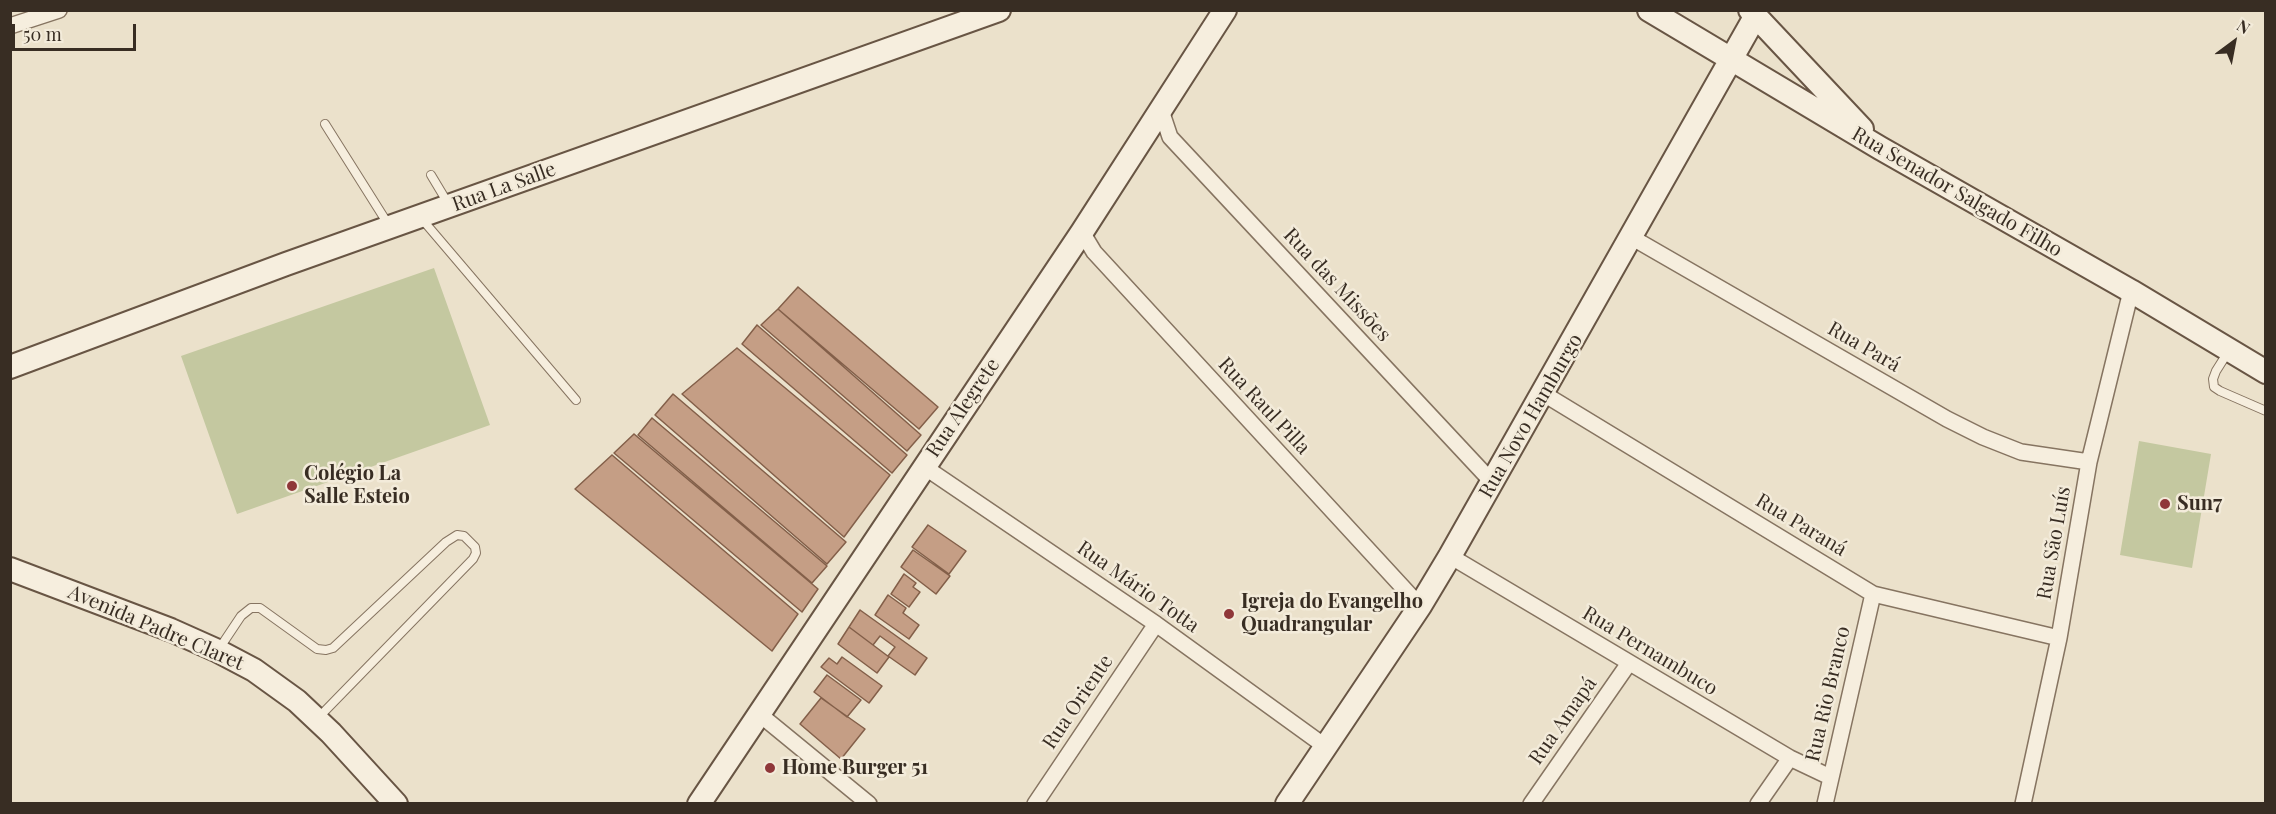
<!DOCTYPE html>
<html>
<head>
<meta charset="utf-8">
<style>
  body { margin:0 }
  #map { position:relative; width:2276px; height:814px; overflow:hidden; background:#ebe1cb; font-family:"Playfair Display",serif }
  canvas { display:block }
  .frame { position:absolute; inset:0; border:12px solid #382d23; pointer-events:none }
  .north { position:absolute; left:2204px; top:12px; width:60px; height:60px; -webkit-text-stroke:4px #f3ebda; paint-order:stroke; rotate:32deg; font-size:16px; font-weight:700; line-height:24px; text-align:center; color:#382d23 }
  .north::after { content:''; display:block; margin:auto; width:21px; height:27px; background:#382d23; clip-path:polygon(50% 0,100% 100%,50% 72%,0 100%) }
  .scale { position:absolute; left:12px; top:24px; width:124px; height:27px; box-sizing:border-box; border:3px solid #382d23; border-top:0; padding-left:8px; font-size:18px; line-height:21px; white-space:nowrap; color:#382d23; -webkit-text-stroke:4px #f3ebda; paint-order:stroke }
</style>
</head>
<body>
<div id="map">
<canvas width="2276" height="814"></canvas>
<div class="frame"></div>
<div class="north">N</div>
<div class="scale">50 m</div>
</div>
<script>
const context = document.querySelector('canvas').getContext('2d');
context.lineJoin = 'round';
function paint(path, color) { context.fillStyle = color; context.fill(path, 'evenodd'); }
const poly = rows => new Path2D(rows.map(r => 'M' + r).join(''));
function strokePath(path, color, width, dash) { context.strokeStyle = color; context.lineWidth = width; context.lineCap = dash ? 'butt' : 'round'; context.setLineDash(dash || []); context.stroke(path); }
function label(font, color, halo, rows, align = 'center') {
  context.font = font + ' "Playfair Display",serif'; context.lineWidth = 5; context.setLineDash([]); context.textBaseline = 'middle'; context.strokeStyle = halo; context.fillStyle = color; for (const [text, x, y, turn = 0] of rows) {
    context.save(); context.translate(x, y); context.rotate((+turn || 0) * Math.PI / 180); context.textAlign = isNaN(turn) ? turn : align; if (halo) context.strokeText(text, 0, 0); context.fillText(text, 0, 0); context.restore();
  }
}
paint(poly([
  [434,268,490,425,237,514,181,356],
  [2139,441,2211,454,2192,568,2120,555]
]), '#c4c8a0');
const building = poly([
  [798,287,938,407,919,429,778,309,798,287],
  [778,309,921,435,907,451,761,325,778,309],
  [757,325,907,455,892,473,742,344,757,325],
  [737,348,890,475,844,537,682,394,737,348],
  [673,394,846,542,827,564,655,415,673,394],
  [652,418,827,566,812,583,638,435,652,418],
  [634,434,818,589,802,612,614,453,634,434],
  [612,455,798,614,772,651,575,489,612,455],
  [928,525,966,551,949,574,912,547,928,525],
  [913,550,950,576,936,594,901,567,913,550],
  [904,574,916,583,913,587,920,592,909,607,891,594,904,574],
  [888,595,906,608,903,613,919,625,909,639,875,615,888,595],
  [860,610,927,658,915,675,888,656,895,647,880,636,873,645,849,627,860,610],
  [849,627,889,657,877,673,838,644,849,627],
  [842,657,882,686,869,703,821,667,829,658,837,664,842,657],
  [827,675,861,700,847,717,814,692,827,675],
  [821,698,865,729,841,759,800,724,821,698]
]);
paint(building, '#c59e85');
strokePath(building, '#835f49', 1.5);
const lane = poly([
  [325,124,388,224],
  [431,175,449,205],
  [421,218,576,400],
  [2228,352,2216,371,2213,379,2214,387,2220,391,2266,411],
  [219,649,241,616,251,608,260,608,317,649,326,650,333,648,446,542,457,535,464,536,475,547,476,553,473,559,319,717]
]);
const street = poly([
  [10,26,59,10],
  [1161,110,1170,137,1493,483],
  [1082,232,1094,252,1420,606],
  [1631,237,1947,419,1983,437,2021,452,2089,462],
  [1544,394,1873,594,2059,638],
  [923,466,1156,624,1326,747],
  [1450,556,1790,758,1830,777],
  [758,713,869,804],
  [1035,804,1156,624],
  [1531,804,1629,663],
  [1758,804,1790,758],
  [1825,804,1873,594],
  [2023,804,2059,638,2089,462,2131,291]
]);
const secondary = poly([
  [1649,10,1880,148,2131,291,2266,372],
  [1750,10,1862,129],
  [10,367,286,264,999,10],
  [10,569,171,630,218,651,254,670,297,701,331,733,396,804],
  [699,804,1082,232,1225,10],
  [1287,804,1420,606,1450,556,1755,17]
]);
strokePath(lane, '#867461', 10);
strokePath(street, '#867461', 18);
strokePath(secondary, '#685544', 26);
strokePath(lane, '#f6eede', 8);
strokePath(street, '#f6eede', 15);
strokePath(secondary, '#f6eede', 22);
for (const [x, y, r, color] of [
  [292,486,6,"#8f3739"],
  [2165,504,6,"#8f3739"],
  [1229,614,6,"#8f3739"],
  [770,768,6,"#8f3739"]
]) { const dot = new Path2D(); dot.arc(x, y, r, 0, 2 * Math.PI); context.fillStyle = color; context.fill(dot); strokePath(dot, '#f3ebda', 2); }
label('20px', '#382d23', '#f3ebda', [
  ["Rua La Salle",504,187,-20],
  ["Rua Senador Salgado Filho",1957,192,30],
  ["Rua das Missões",1337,285,47],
  ["Rua Pará",1864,347,30],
  ["Rua Raul Pilla",1264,406,47],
  ["Rua Alegrete",963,408,-56],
  ["Rua Novo Hamburgo",1531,416,-60],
  ["Rua Paraná",1801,525,31],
  ["Rua São Luís",2054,543,-80],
  ["Rua Mário Totta",1138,587,35],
  ["Avenida Padre Claret",156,628,23],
  ["Rua Pernambuco",1650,651,31],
  ["Rua Rio Branco",1828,694,-77],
  ["Rua Oriente",1078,702,-56],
  ["Rua Amapá",1563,721,-55]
]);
label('bold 20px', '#382d23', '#f3ebda', [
  ["Colégio La",304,474],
  ["Salle Esteio",304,497],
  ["Sun7",2177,504],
  ["Igreja do Evangelho",1241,602],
  ["Quadrangular",1241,625],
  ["Home Burger 51",782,768]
], 'left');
</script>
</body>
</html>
